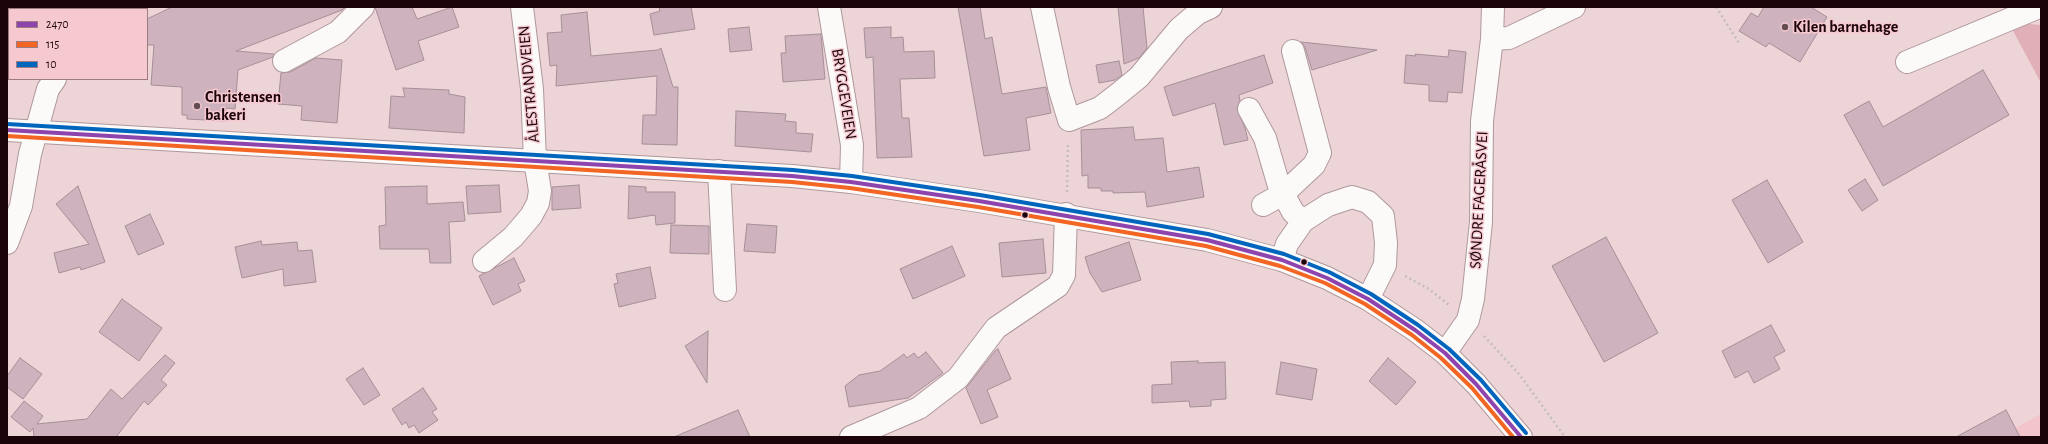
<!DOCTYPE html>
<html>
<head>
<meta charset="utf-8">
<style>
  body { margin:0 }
  #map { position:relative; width:2048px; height:444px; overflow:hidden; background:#ecd4d7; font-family:"Alegreya Sans",sans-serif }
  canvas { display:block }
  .frame { position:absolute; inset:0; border:8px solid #1b050a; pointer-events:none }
  .legend { position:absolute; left:8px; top:8px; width:140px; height:72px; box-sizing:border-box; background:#f6c9d1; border:1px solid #9e7b81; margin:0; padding:5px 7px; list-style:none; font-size:12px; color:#1b050a }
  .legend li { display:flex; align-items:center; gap:8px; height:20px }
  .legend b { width:20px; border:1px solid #9e7b81 }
</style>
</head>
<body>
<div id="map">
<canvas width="2048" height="444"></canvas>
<div class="frame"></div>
<ul class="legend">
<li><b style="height:5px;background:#8e44ad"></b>2470</li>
<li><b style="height:5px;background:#f26522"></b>115</li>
<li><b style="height:5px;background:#0065bd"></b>10</li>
</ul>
</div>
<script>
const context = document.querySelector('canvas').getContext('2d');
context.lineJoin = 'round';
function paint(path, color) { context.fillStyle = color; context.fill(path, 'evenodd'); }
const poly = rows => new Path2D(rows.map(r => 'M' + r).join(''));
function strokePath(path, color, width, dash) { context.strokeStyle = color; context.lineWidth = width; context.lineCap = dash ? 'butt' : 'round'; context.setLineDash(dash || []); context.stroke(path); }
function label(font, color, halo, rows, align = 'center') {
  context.font = font + ' "Alegreya Sans",sans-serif'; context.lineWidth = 3; context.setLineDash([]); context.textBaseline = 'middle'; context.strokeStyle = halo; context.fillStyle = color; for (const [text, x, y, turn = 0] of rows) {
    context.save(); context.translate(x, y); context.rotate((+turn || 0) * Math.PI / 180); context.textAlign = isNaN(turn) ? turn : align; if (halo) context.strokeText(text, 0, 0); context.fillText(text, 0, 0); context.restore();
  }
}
paint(poly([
  [2041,414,2041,437,1999,437]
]), '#f2c4cb');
paint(poly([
  [2018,23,2041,25,2041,83,2011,27]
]), '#e1afb7');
const building = poly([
  [172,7,345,7,342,10,236,51,274,54,273,57,238,70,235,109,226,108,225,121,187,119,187,115,182,115,182,87,151,85,154,45,147,45,147,19,172,7],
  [375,7,412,7,417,19,452,7,459,27,418,41,424,60,396,70,375,7],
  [659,7,691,7,695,29,654,35,650,14,660,11,659,7],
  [958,7,980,7,985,39,992,37,1002,94,1046,87,1051,113,1026,118,1030,150,984,156,958,7],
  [1118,7,1143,7,1147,48,1139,58,1124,64,1118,7],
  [1764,7,1811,7,1827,17,1800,62,1769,43,1766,47,1739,31,1751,13,1758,17,1764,7],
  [587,12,591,56,658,50,661,48,673,87,678,87,677,145,642,144,643,115,656,115,657,76,556,86,557,65,550,66,547,33,562,32,561,15,587,12],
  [749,27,752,50,730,52,728,29,749,27],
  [891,27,891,38,903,37,904,52,934,51,935,78,900,79,902,118,909,118,912,157,877,158,873,57,866,58,864,28,891,27],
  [821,34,825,79,783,82,781,53,786,53,785,36,821,34],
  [1301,42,1377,50,1312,70,1305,47,1301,42],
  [1449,50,1466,52,1462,93,1448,92,1447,102,1429,101,1429,85,1404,83,1406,55,1416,56,1415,54,1448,57,1449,50],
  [1264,55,1273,83,1239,95,1240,101,1237,109,1245,128,1248,140,1224,145,1215,103,1173,116,1164,87,1264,55],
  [316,58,342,60,337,123,301,120,302,106,278,104,281,73,290,72,316,58],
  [1119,61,1122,75,1115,80,1099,83,1096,65,1119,61],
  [1983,70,2009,115,1883,186,1844,115,1869,101,1883,127,1983,70],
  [403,88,449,90,449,94,465,97,464,133,389,128,391,96,405,97,403,88],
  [736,111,786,114,785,121,796,122,796,133,813,134,811,152,735,146,736,111],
  [1133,127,1135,140,1163,138,1167,172,1199,167,1204,197,1147,207,1145,192,1113,193,1113,191,1101,191,1101,188,1088,188,1088,175,1082,176,1081,130,1133,127],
  [1865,179,1878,200,1862,211,1848,190,1865,179],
  [1767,180,1803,242,1768,263,1732,200,1767,180],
  [499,185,501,212,468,214,466,186,499,185],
  [579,185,581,208,552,210,552,187,579,185],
  [78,186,105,262,81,270,80,267,59,273,54,253,89,244,56,204,78,186],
  [427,186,427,204,463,202,465,221,449,222,451,263,430,263,429,249,380,249,379,226,386,225,385,187,427,186],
  [629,186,646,187,646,192,675,192,675,223,656,225,655,215,628,219,629,186],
  [150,214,164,244,138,255,125,226,150,214],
  [747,224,777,226,775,253,744,251,747,224],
  [671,225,709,226,709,254,670,253,671,225],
  [1606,237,1658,333,1604,362,1552,266,1606,237],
  [1043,239,1046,273,1002,277,999,243,1043,239],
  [261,241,262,245,297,242,298,251,312,250,316,282,284,286,283,269,242,278,235,247,261,241],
  [1129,242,1141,280,1102,292,1090,273,1085,257,1129,242],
  [952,246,965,276,913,299,900,269,952,246],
  [514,258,525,281,518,284,521,291,493,305,479,276,514,258],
  [650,267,656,298,619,307,614,284,618,283,616,274,650,267],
  [122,299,162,328,139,361,99,332,122,299],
  [1771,325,1785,351,1774,357,1780,369,1754,383,1748,371,1735,378,1722,351,1771,325],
  [708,331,707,383,685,346,708,331],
  [998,349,1011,379,987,390,998,417,981,424,966,388,995,351,998,349],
  [926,352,943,373,908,398,849,407,845,386,859,375,880,371,904,354,907,358,914,353,918,358,926,352],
  [165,355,175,363,161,380,167,385,148,405,144,401,116,437,34,437,33,428,30,432,11,417,24,401,43,416,37,424,87,419,111,389,122,399,165,355],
  [20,358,42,374,23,399,7,387,7,376,20,358],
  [1388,358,1416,382,1396,405,1369,381,1388,358],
  [1198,361,1198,363,1225,362,1226,399,1211,400,1211,406,1190,407,1189,401,1152,403,1152,385,1172,384,1171,362,1198,361],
  [1281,362,1317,369,1312,400,1276,394,1281,362],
  [363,368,380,395,364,405,346,379,363,368],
  [423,388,437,409,432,412,438,420,419,433,414,425,409,428,406,422,402,425,392,409,423,388],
  [738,410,750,437,674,437,738,410],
  [2006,410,2020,437,1956,437,2006,410]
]);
paint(building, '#ceb2bd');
strokePath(building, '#a59097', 1);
const minor = poly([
  [829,7,852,145,851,182],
  [1042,7,1059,87,1069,120,1100,108,1117,95,1139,77,1179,29,1198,13,1211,7],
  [131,9,134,7],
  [1492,39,1509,38,1574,7],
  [284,61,338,32,363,7],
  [1907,62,2039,7],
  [1249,109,1265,138,1279,186,1293,212,1303,221],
  [719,171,725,290],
  [1263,205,1283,194,1314,165,1320,153,1293,51],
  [7,243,21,206,30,154,48,89,55,79],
  [1282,260,1287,244,1303,221,1328,205,1352,197,1368,202,1383,216,1386,243,1385,265,1368,299],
  [484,261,513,237,531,216,538,203,540,191,535,160,532,89,522,7],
  [1445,353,1468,320,1473,299,1481,222,1482,121,1492,39,1493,7],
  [851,437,919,408,958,378,996,328,1058,286,1064,275,1066,214]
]);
const major = poly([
  [7,130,792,176,851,182,979,201,1207,240,1282,260,1327,278,1368,299,1415,330,1445,353,1476,384,1521,437]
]);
strokePath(minor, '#af989c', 24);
strokePath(major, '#af989c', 24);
strokePath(poly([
  [1716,7,1739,43],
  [1067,192,1068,143],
  [1405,276,1429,289,1449,305],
  [1484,336,1519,374,1565,437]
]), '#c5bdbd', 2.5, [2, 3]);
strokePath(minor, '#fcf9f9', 22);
strokePath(major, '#fcf9f9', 22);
strokePath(poly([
  [7,130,792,176,851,182,979,201,1207,240,1282,260,1327,278,1368,299,1415,330,1445,353,1476,384,1521,437]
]), '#8e44ad', 4);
strokePath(poly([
  [7,136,792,182,850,188,978,207,1206,246,1280,266,1325,283,1365,304,1412,335,1441,358,1472,388,1513,437]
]), '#f26522', 4);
strokePath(poly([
  [7,124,793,170,852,176,980,195,1208,234,1284,254,1329,272,1371,294,1418,325,1449,349,1481,380,1526,433]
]), '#0065bd', 4);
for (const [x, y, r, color] of [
  [1785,27,4,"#644d52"],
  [197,106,4,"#644d52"],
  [1025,215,3.5,"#1b050a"],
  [1304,262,3.5,"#1b050a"]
]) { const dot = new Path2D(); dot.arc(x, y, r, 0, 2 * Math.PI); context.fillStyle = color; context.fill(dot); strokePath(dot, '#f6c9d1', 1.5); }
label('bold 16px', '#1b050a', '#f6c9d1', [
  ["Kilen barnehage",1793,27],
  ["Christensen",205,97],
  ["bakeri",205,115]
], 'left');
label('16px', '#1b050a', '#f6c9d1', [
  ["ÅLESTRANDVEIEN",529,84,-95],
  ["BRYGGEVEIEN",844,94,81],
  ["SØNDRE FAGERÅSVEI",1479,200,-87]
]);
</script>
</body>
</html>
